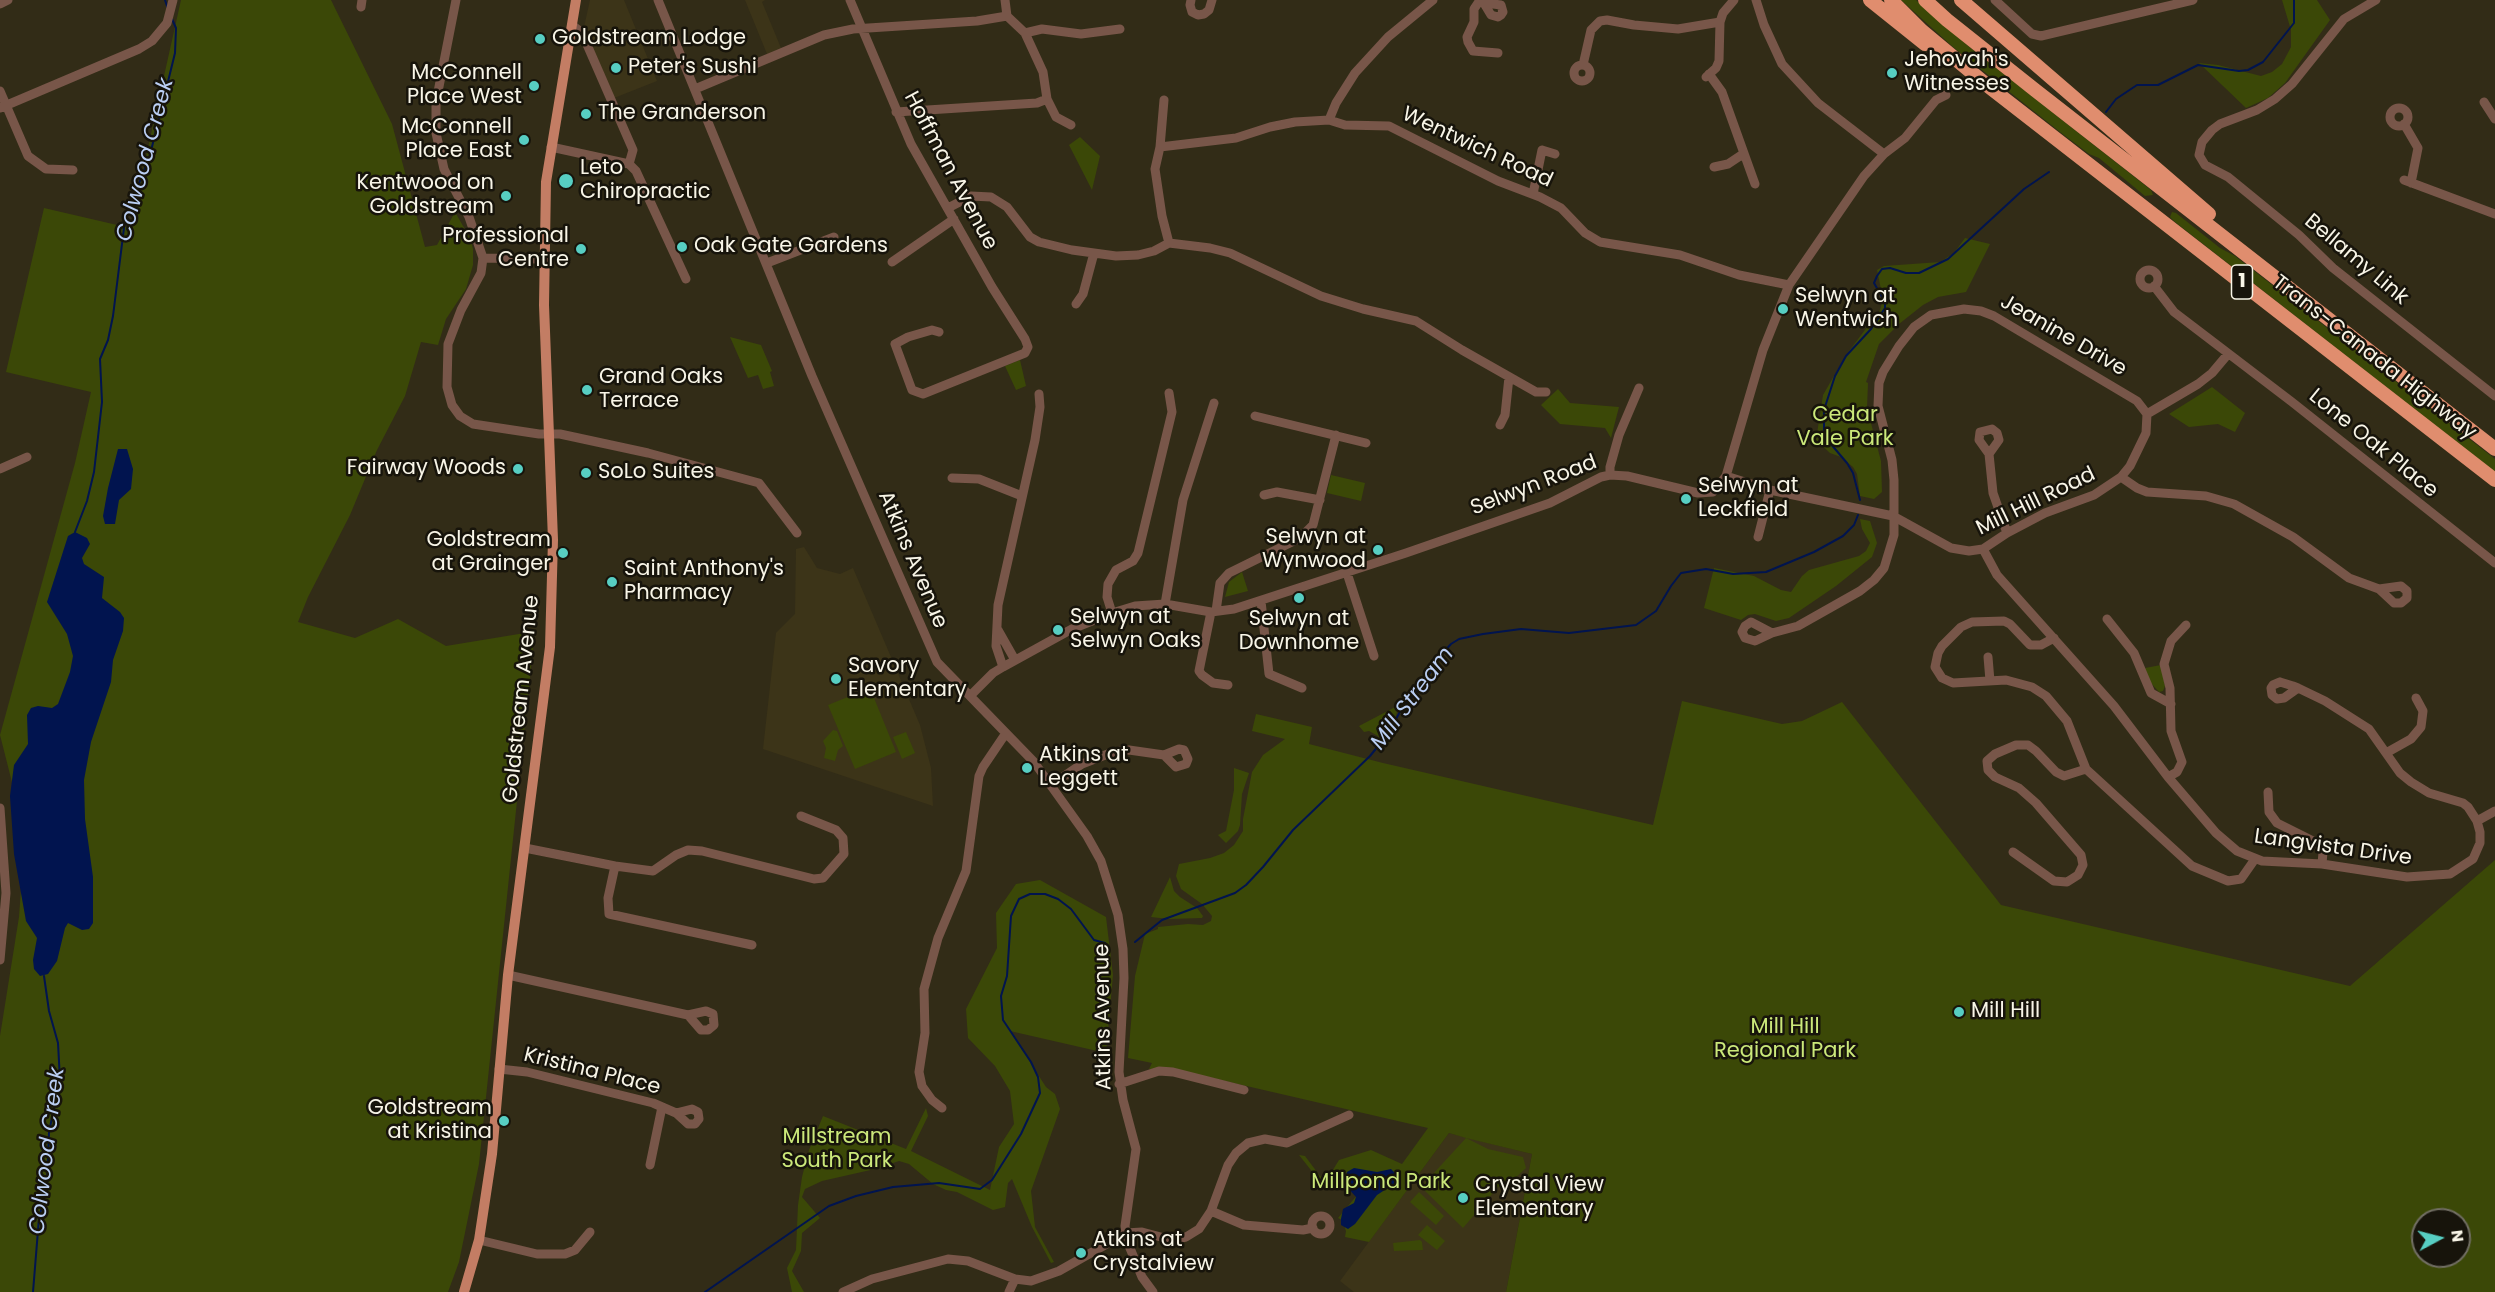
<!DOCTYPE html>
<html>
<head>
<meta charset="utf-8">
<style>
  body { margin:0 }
  #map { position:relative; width:2495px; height:1292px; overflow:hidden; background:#322c17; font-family:Poppins,sans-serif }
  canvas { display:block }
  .north { position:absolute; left:2411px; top:1208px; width:60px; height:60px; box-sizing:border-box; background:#17140b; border:2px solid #716e63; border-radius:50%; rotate:83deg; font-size:16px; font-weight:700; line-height:24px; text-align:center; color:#f8f5e7 }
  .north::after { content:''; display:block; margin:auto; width:21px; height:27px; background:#57cec2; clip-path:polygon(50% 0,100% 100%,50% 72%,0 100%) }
</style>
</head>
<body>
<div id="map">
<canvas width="2495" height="1292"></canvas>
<div class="north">N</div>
</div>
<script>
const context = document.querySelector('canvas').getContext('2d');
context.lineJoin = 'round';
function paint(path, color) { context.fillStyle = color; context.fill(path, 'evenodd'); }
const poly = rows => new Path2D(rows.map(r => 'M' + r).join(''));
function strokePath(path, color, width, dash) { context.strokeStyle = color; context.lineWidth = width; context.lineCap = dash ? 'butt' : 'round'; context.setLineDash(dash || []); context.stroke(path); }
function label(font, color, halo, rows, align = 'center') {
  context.font = font + ' Poppins,sans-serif'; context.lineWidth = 5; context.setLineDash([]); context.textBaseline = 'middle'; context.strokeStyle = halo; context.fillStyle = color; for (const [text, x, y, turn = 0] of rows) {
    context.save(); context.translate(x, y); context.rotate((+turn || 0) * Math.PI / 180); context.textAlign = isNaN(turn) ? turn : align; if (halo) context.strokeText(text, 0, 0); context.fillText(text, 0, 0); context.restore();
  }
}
paint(poly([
  [590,0,624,0,657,81,614,98,584,27],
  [745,0,765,0,762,2,781,48,767,54],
  [804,547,817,568,840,574,853,568,920,725,931,768,933,806,763,749,776,633,795,614,796,549],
  [1449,1133,1532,1154,1506,1292,1354,1292,1340,1281]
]), '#3c3418');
paint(poly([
  [181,0,331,0,392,124,425,247,437,245,455,212,470,238,473,249,473,265,466,289,446,319,438,345,421,342,405,396,377,450,350,515,308,597,298,622,355,638,398,619,446,646,531,632,535,629,479,1164,459,1262,448,1292,0,1292,0,1036,19,917,22,876,16,798,0,735,75,463,91,392,6,372,44,208,130,228],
  [1901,0,1916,0,1967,45,2151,190,2153,195,2145,196,2099,158,2089,154,2060,132,1953,47],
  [2282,0,2317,0,2330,20,2285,83,2268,98,2246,108,2199,63,2218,65,2261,76,2272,72,2282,64,2291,47,2291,30],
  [1080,137,1100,156,1092,190,1069,145],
  [2172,212,2176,213,2220,248,2235,256,2495,459,2495,472,2175,222,2170,217],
  [1965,238,1990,244,1966,292,1938,297,1923,305,1899,324,1879,344,1866,382,1868,383,1867,408,1881,461,1882,492,1874,499,1860,496,1857,474,1853,467,1841,457,1830,453,1816,440,1823,395,1846,355,1880,310,1883,299,1877,270,1884,266,1940,262,1954,253],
  [730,337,761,345,772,371,770,372,774,386,763,389,758,375,748,378],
  [1020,360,1026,386,1016,390,1005,366],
  [2212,387,2245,413,2235,432,2218,424,2189,427,2169,414],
  [1558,389,1570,403,1619,407,1611,438,1605,428,1560,424,1541,405],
  [1331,475,1365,483,1361,501,1327,493],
  [1860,519,1870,521,1877,543,1872,557,1836,586,1789,618,1776,621,1755,614,1748,615,1741,620,1704,608,1714,568,1754,576,1781,590,1791,592,1802,576,1809,570,1859,556,1866,551,1870,543,1862,529],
  [1242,572,1248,591,1225,597,1229,582],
  [2161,665,2165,686,2163,691,2159,692,2150,682,2145,668],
  [870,688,896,752,855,769,828,705],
  [1682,701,1782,724,1802,721,1842,702,2001,905,2350,986,2495,860,2495,1292,1506,1292,1532,1154,1466,1138,1488,1149,1523,1157,1526,1168,1511,1182,1498,1187,1463,1228,1421,1187,1466,1138,1449,1133,1369,1242,1345,1237,1346,1231,1342,1220,1338,1218,1358,1194,1318,1179,1299,1155,1305,1156,1320,1176,1328,1178,1339,1160,1371,1150,1402,1164,1428,1128,1173,1069,1149,1069,1152,1063,1128,1058,1135,976,1145,934,1158,929,1158,927,1188,924,1203,925,1211,921,1212,916,1202,904,1181,889,1176,876,1179,864,1210,858,1224,853,1234,845,1243,831,1243,819,1252,772,1263,755,1285,739,1252,731,1256,714,1312,727,1309,744,1383,763,1653,825],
  [2423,1220,2459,1220,2459,1256,2423,1256],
  [1399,705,1388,744,1381,743,1378,736,1369,731,1364,732,1359,726],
  [833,730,837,731,843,746,838,750,835,761,824,758,826,748,823,741],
  [906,732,915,753,902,759,893,737],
  [1234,768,1249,773,1242,794,1240,825,1238,831,1226,843,1218,835,1226,831,1234,790],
  [1170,877,1174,891,1180,897,1197,908,1203,916,1202,918,1169,919,1151,917],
  [1040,880,1106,917,1113,975,1106,1053,1010,1031,1046,1087,1055,1094,1060,1109,1031,1191,1035,1227,1054,1262,1051,1263,1032,1227,1012,1179,1008,1183,1005,1207,993,1210,957,1192,946,1190,933,1184,909,1164,899,1161,875,1169,822,1181,805,1189,802,1197,820,1218,802,1233,801,1251,792,1271,804,1292,792,1292,787,1268,796,1250,798,1205,802,1177,809,1150,823,1116,906,1149,926,1108,928,1116,911,1151,990,1190,999,1147,1014,1124,1010,1091,995,1066,968,1038,966,1009,997,948,996,913,1016,884],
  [1419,1192,1444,1216,1436,1225,1410,1202],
  [1427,1225,1445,1241,1437,1250,1418,1235],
  [1420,1240,1422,1242,1423,1250,1394,1251,1393,1243]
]), '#3b4807');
paint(poly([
  [118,449,127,449,133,469,131,489,119,500,115,524,105,524,103,516,108,488],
  [75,532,87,538,90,544,82,558,84,564,104,577,102,598,120,612,124,618,123,631,113,660,111,682,91,742,84,780,85,819,93,877,93,923,89,929,82,930,68,923,65,928,57,961,48,974,40,976,34,969,33,960,37,938,26,921,14,854,10,796,14,765,28,744,27,715,31,708,38,706,52,708,58,704,70,672,73,656,67,634,47,602,68,536],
  [1354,1168,1377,1172,1391,1169,1396,1174,1397,1182,1377,1195,1355,1224,1348,1229,1341,1225,1341,1219,1343,1209,1354,1203,1356,1197,1346,1186,1345,1179,1347,1172]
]), '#01144f');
strokePath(poly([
  [165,0,168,9],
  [2106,112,2116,99,2137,85,2158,85,2198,65,2239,71,2248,70,2263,62,2294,23,2294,0],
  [1860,500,1853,473,1847,463,1830,443,1824,430,1824,410,1835,376,1846,356,1871,329,1885,308,1885,302,1874,283,1877,276,1882,269,1890,268,1906,273,1919,273,1948,259,2024,189,2049,172],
  [75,532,87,501,94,472,102,402,100,359,108,340,113,316,125,220,150,155,175,53,176,28,172,19],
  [1135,942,1162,920,1235,893,1246,885,1263,867,1293,830,1370,756,1388,734,1402,708,1421,687,1441,655,1451,644,1459,639,1483,634,1521,629,1569,633,1636,625,1656,611,1671,586,1681,573,1706,569,1733,574,1766,572,1814,552,1843,536,1854,525,1858,515],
  [33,1292,39,1218,47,1187,49,1132,60,1080,58,1043,49,1011,44,976],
  [705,1292,829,1206,856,1196,893,1187,939,1183,980,1189,992,1180,1021,1134,1040,1093,1038,1077,1031,1062,1003,1020,1001,996,1007,976,1011,916,1019,899,1030,894,1045,894,1058,899,1071,909,1094,940,1105,943]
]), '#01144f', 2);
strokePath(poly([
  [456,0,436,102,436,133,444,169,469,217,483,258,481,273,461,310,448,344,447,387,452,405,460,416,473,424,539,434,560,434,648,453,759,483,797,533],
  [658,0,812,376,937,662,1034,762,1087,836,1101,861,1118,915,1123,949,1124,978,1119,1072,1123,1100,1136,1149,1125,1226,1127,1241,1142,1277,1153,1292],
  [850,0,911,144,992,287,1025,339,1028,347,1025,353,923,394,912,390,895,344,908,337,932,330,939,332],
  [1005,0,1007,16,1025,33,1043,72,1047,99,1056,117,1071,125],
  [1191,0,1190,5,1192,12,1198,15,1204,14,1209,10,1212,0],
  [1480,0,1474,9,1474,22,1467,37,1468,42,1473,51,1498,53],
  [1482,0,1491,15,1498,17,1501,15,1503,12,1501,5,1485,3],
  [1756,0,1764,25,1782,64,1818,103,1884,154],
  [1995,0,2032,34,2041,36,2193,0],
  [2376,0,2344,19,2292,84,2275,99,2257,110,2220,124,2212,130,2202,142,2199,155,2205,165,2228,177,2299,235,2333,268,2495,396],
  [0,4,8,0],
  [361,7,362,0],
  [572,25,580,31,585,40,633,150,629,164],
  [1025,33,1042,29,1081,34,1120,29],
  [1583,65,1591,30,1600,21,1607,20,1634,25,1678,29,1720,22],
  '1574 73a8 8 0 1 1 16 0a8 8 0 1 1-16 0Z',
  [1709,74,1722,92,1755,184],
  [1706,77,1716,68,1719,61,1720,22,1723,13,1734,0],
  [695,89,824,35,853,29,977,21,1007,16],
  [0,91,28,156,46,169,73,170],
  [2484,102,2495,119],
  '2390 117a9 9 0 1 1 18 0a9 9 0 1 1-18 0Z',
  [0,108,139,49,152,41,167,23,173,0],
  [896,112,1037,103,1047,99],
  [1329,120,1336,103,1355,73,1388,37,1433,0],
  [2404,124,2418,148,2411,183],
  [551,147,629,164],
  [1160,147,1164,100],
  [629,164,636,171,686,279],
  [1714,167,1728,164,1743,154],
  [2404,180,2495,214],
  [1533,194,1542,150,1555,154],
  [948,208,971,196,991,197,1007,207,1030,237,1039,242,1072,250,1116,256,1138,255,1154,251,1169,243,1210,248,1230,253,1321,296,1363,309,1416,321,1462,350,1536,392,1546,392],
  [1169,243,1162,216,1155,169,1160,147,1236,138,1270,127,1295,122,1329,120,1345,125,1389,126,1498,181,1540,197,1561,208,1585,233,1600,242,1680,255,1739,275,1789,285],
  [483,258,535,259],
  [892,262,954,219],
  [767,263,834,237],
  '2140 279a9 9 0 1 1 18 0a9 9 0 1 1-18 0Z',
  [2154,286,2174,312,2292,402,2495,563],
  [1076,304,1083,294,1094,253],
  [2147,414,2198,384,2212,373,2228,354],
  [1255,416,1366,443],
  [1500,425,1505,415,1509,377],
  [1989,454,1979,440,1980,432,1992,429,1997,433,1999,440,1989,454,1993,493,2007,533],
  [0,469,27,457],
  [1610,475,1610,467,1619,435,1639,388],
  [1726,476,1770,490,1893,516,1951,548,1969,551,1983,549,2007,533,2045,513,2094,495,2121,477,2137,488,2147,492,2206,496,2234,504,2293,537,2349,578,2379,589,2394,603,2401,603,2407,598,2407,591,2401,586,2379,589],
  [952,478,979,479,1022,496],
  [1264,495,1277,492,1320,500],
  [1758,537,1770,490],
  [1983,549,1997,575,2114,706,2168,777,2216,833,2237,851,2262,861,2322,864,2407,877,2450,874,2473,859,2480,843,2480,832,2477,821,2468,807,2463,803,2429,793,2411,782,2400,773,2369,729,2325,701,2298,688],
  [1347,573,1374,656],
  [1261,601,1269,674,1302,688],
  [1165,604,1183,500,1214,403],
  [1216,611,1220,583,1229,573,1300,538,1313,525,1336,435],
  [1211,612,1199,671,1202,675,1213,683,1228,685],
  [1112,613,1107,597,1108,584,1116,570,1133,561,1138,553,1172,412,1169,393],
  [2107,619,2134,653,2151,693,2171,704],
  [998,630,1015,660],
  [1772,633,1751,622,1745,626,1742,632,1745,638,1755,641,1772,633,1798,626,1860,591,1874,580,1884,568,1894,535,1894,480,1892,460,1878,406,1879,383,1883,372,1899,346,1914,327,1931,315,1964,309,1981,311,1994,316,2137,401,2147,414,2146,433,2130,466,2121,477],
  [2054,638,2041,645,2030,645,2010,624,2004,621,1972,622,1961,627,1942,646,1938,653,1935,667,1942,678,1953,683,2006,680,2032,687,2046,696,2067,721,2086,769,2192,866,2228,881,2241,879,2255,859],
  [1988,657,1990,681],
  [1003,667,996,646,998,605,1035,440,1040,407,1039,394],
  [2280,682,2293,686,2298,688,2284,698,2277,699,2272,695,2271,688,2273,685,2280,682],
  [970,696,993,673,1003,667,1072,629,1112,613,1135,606,1165,604,1211,612,1234,609,1406,553,1550,503,1601,477,1610,475,1627,476,1698,493,1713,492,1726,476,1763,350,1789,285,1864,176,1884,154,1905,138,1936,100,1946,95],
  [2386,753,2411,739,2421,727,2423,711,2416,698],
  [2168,777,2177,772,2182,762,2171,731,2170,688,2164,664,2171,641,2186,625],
  [1051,785,1082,764,1113,752,1129,750,1164,755,1176,767,1186,764,1188,759,1184,750,1179,749,1164,755],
  [2268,792,2269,812,2277,823,2317,843,2323,852,2322,864],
  [0,808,6,893,0,960],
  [2477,821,2495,811],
  [525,848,615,866,653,871,676,855,688,850,702,851,814,879,823,878,844,854,843,838,836,830,801,816],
  [2013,852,2054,881,2067,882,2078,875,2083,865,2081,855,2036,803,2019,788,1995,777,1988,770,1987,761,1995,754,2016,745,2028,745,2036,751,2056,772,2064,776,2086,769],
  [615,866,608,898,609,914,752,945],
  [508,975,688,1015,706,1011,713,1014,714,1025,708,1030,701,1030,688,1015],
  [499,1069,527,1072,653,1103,676,1113,688,1124,695,1124,699,1119,698,1112,692,1109,676,1113],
  [1119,1084,1159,1071,1173,1072,1244,1090],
  [942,1108,932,1100,922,1086,919,1072,925,1033,924,989,938,938,966,871,979,776,983,767,1006,733],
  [650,1165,662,1107],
  [1211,1211,1244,1225,1303,1230,1313,1228],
  '1312 1225a9 9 0 1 1 18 0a9 9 0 1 1-18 0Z',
  [479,1240,537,1254,565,1254,575,1250,590,1232],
  [843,1292,872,1279,948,1259,968,1261,1015,1279,1031,1281,1059,1271,1126,1233,1142,1232,1172,1240,1186,1237,1199,1229,1211,1211,1228,1165,1236,1153,1248,1143,1265,1139,1287,1143,1349,1115],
  [1009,1292,1015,1279]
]), '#785649', 9);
strokePath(poly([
  [464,1292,479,1240,492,1154,508,975,550,647,553,540,544,305,546,182,576,0]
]), '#c37d64', 10);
strokePath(poly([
  [1870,0,1925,44],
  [1891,0,1922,31,1988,86,2495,480],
  [1925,0,1947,20,2035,90,2495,449],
  [1961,0,2209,214]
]), '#e08d6e', 14);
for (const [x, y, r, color] of [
  [540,39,6,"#57cec2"],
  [616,68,6,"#57cec2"],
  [1892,73,6,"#57cec2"],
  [534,86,6,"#57cec2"],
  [586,114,6,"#57cec2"],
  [524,140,6,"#57cec2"],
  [566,181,8,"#57cec2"],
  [506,196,6,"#57cec2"],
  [682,247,6,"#57cec2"],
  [581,249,6,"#57cec2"],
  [1783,309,6,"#57cec2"],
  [587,390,6,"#57cec2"],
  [518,469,6,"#57cec2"],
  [586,473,6,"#57cec2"],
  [1686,499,6,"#57cec2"],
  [1378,550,6,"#57cec2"],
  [563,553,6,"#57cec2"],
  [612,582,6,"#57cec2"],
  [1299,598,6,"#57cec2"],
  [1058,630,6,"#57cec2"],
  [836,679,6,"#57cec2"],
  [1027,768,6,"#57cec2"],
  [1959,1012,6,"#57cec2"],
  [504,1121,6,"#57cec2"],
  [1463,1198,6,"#57cec2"],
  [1081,1253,6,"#57cec2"]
]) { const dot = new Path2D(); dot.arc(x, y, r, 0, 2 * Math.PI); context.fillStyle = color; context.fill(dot); strokePath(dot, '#17140b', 2); }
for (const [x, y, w] of [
  [2242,282,21]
]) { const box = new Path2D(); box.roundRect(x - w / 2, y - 17, w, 34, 4.5); context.fillStyle = '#17140b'; context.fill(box); strokePath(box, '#f8f5e7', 1.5); }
label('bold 20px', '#f8f5e7', null, [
  ["1",2242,282]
]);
label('21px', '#f8f5e7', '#17140b', [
  ["Goldstream Lodge",552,39],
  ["Jehovah's",1904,61],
  ["Witnesses",1904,85],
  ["Peter's Sushi",628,68],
  ["McConnell",522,74,"right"],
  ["Place West",522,98,"right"],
  ["The Granderson",598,114],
  ["McConnell",512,128,"right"],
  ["Place East",512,152,"right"],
  ["Leto",580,169],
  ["Chiropractic",580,193],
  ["Kentwood on",494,184,"right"],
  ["Goldstream",494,208,"right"],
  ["Professional",569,237,"right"],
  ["Centre",569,261,"right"],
  ["Oak Gate Gardens",694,247],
  ["Selwyn at",1795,297],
  ["Wentwich",1795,321],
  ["Grand Oaks",599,378],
  ["Terrace",599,402],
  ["Fairway Woods",506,469,"right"],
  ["SoLo Suites",598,473],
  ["Selwyn at",1698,487],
  ["Leckfield",1698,511],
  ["Selwyn at",1366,538,"right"],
  ["Wynwood",1366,562,"right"],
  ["Goldstream",551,541,"right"],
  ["at Grainger",551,565,"right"],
  ["Saint Anthony's",624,570],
  ["Pharmacy",624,594],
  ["Selwyn at",1070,618],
  ["Selwyn Oaks",1070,642],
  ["Selwyn at",1299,620,"center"],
  ["Downhome",1299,644,"center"],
  ["Savory",848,667],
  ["Elementary",848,691],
  ["Atkins at",1039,756],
  ["Leggett",1039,780],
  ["Mill Hill",1971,1012],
  ["Goldstream",492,1109,"right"],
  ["at Kristina",492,1133,"right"],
  ["Crystal View",1475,1186],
  ["Elementary",1475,1210],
  ["Atkins at",1093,1241],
  ["Crystalview",1093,1265]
], 'left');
label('21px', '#f8f5e7', '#17140b', [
  ["Wentwich Road",1477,148,25],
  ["Hoffman Avenue",950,171,62],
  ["Bellamy Link",2356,260,40],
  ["Jeanine Drive",2063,336,30],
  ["Trans-Canada Highway",2374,358,38],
  ["Lone Oak Place",2373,444,39],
  ["Selwyn Road",1534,486,-21],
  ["Mill Hill Road",2036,502,-26],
  ["Atkins Avenue",912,560,67],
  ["Goldstream Avenue",522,699,-84],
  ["Langvista Drive",2333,848,8],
  ["Atkins Avenue",1104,1017,-91],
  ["Kristina Place",592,1072,14]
]);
label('21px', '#cbe87a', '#17140b', [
  ["Cedar",1845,416],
  ["Vale Park",1845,440],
  ["Mill Hill",1785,1028],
  ["Regional Park",1785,1052],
  ["Millstream",837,1138],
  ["South Park",837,1162],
  ["Millpond Park",1381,1183]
]);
label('italic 22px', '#bacef3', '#17140b', [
  ["Colwood Creek",146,160,-75],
  ["Mill Stream",1413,699,-53],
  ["Colwood Creek",48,1151,-83]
]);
</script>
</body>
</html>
